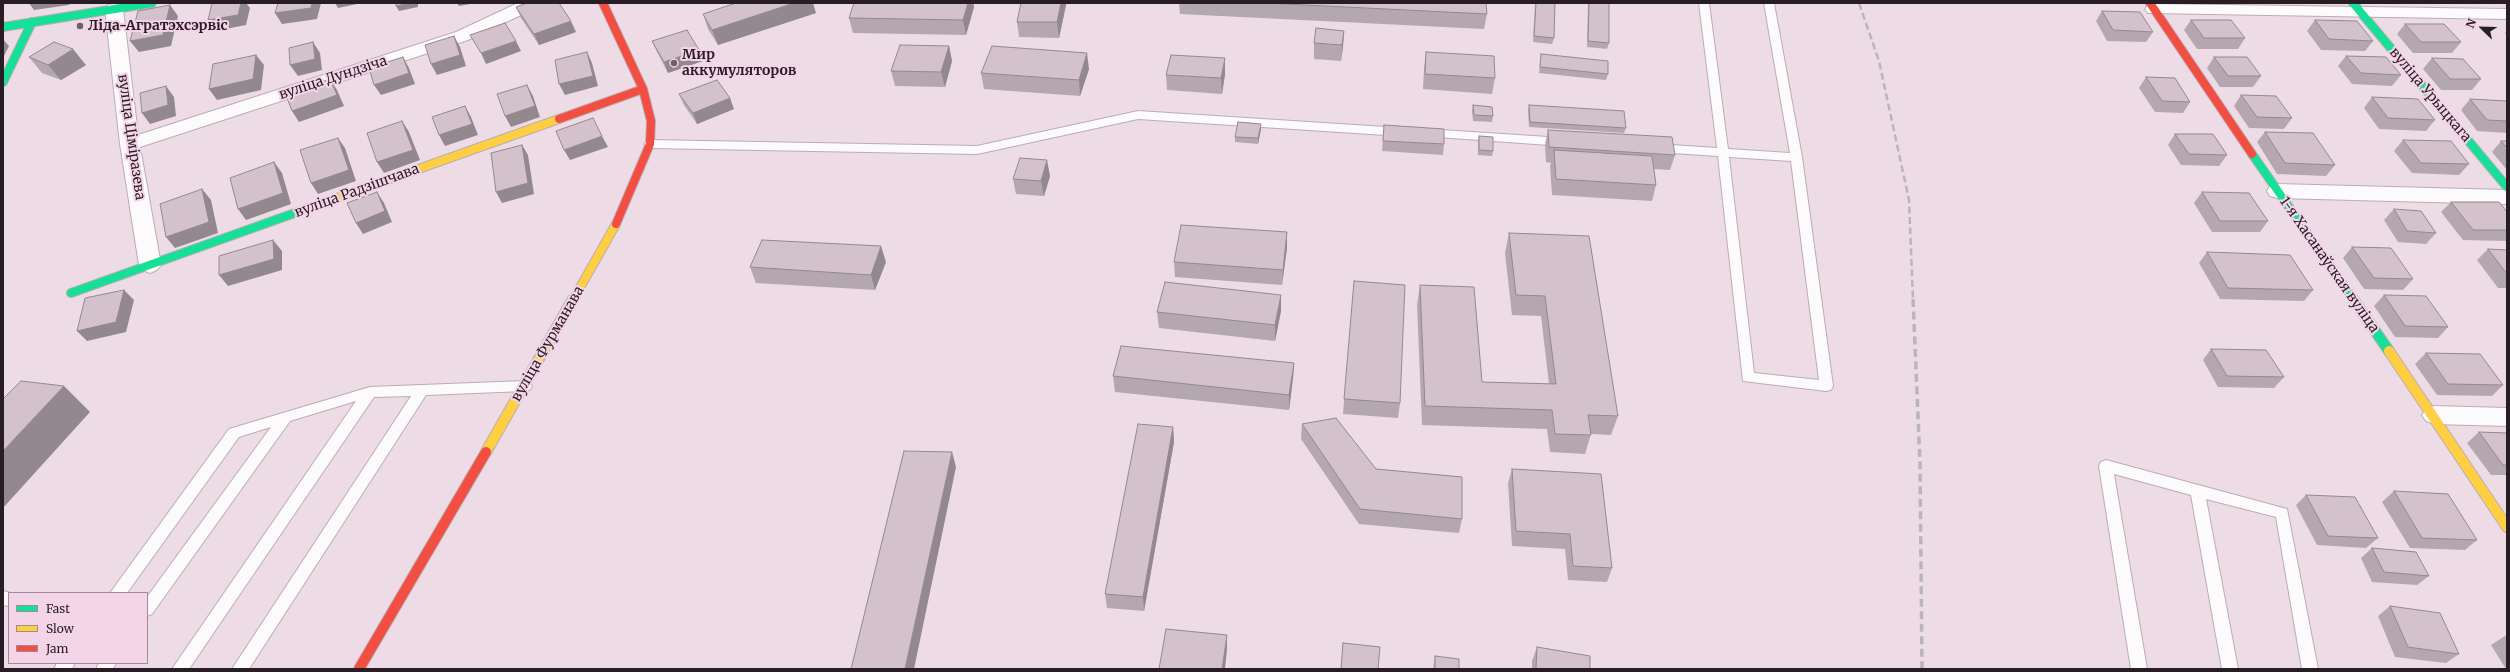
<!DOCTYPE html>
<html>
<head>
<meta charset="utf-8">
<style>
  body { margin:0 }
  #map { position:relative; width:2510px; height:672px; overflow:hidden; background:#eddce6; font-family:Merriweather,serif }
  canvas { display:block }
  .frame { position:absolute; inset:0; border:4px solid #281d24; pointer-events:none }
  .legend { position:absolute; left:8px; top:592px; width:140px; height:72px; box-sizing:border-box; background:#f4d5e7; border:1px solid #a28b99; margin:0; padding:5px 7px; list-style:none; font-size:12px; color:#281d24 }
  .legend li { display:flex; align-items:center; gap:8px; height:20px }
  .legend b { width:20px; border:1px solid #a28b99 }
  .north { position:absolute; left:2462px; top:8px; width:40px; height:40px; -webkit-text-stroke:3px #f4d5e7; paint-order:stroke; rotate:293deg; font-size:11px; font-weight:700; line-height:16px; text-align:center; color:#281d24 }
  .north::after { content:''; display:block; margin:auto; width:14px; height:18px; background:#281d24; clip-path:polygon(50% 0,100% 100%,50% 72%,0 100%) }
</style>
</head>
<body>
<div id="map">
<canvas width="2510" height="672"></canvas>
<div class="frame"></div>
<ul class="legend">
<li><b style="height:5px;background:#16e098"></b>Fast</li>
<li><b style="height:5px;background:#ffcf43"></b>Slow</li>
<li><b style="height:5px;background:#f24e42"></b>Jam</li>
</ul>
<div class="north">N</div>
</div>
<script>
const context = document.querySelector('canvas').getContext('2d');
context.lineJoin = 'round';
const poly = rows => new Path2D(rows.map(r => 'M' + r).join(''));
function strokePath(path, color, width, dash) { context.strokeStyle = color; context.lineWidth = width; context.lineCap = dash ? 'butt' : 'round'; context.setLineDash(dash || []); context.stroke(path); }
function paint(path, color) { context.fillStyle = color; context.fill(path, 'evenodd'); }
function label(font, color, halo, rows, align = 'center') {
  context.font = font + ' Merriweather,serif'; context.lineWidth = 4; context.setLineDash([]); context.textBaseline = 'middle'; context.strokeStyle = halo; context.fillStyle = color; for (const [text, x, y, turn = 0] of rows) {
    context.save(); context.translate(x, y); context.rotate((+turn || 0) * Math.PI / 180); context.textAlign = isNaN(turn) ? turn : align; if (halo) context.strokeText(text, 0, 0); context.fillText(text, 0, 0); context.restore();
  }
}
const lane = poly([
  [1699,3,1709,3,1728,149,1790,153,1764,3,1774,3,1802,157,1833,386,1831,390,1826,391,1743,381,1718,156,1657,152,1651,148,1657,144,1717,148,1699,3],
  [1729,157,1791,161,1819,380,1754,373,1729,157],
  [1138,111,1401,128,1407,132,1401,136,1138,119,977,154,650,148,644,144,650,140,977,146,1138,111],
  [1427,129,1563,138,1569,142,1563,146,1423,136,1421,133,1423,130,1427,129],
  [525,381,530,382,532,386,530,390,525,391,426,395,249,669,232,669,411,396,374,397,189,669,172,669,356,401,290,421,152,614,147,616,147,597,271,427,239,437,127,593,110,593,229,429,370,387,525,381],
  [2106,460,2287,509,2318,669,2302,669,2276,517,2206,499,2238,669,2222,669,2191,495,2114,474,2147,669,2131,669,2099,466,2101,462,2106,460],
  [3,591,11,593,9,593,9,606,3,605,3,591],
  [57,663,75,663,72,669,54,669,57,663],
  [99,663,116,663,113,669,96,669,99,663]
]);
const street = poly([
  [518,3,541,3,538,7,468,40,140,147,161,265,157,270,150,273,143,270,139,265,120,144,105,9,108,5,114,4,120,5,123,9,138,135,456,32,518,3],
  [2154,4,2507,9,2507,19,2148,13,2145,9,2148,5,2154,4],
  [2277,184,2507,190,2507,204,2277,198,2270,196,2267,191,2270,186,2277,184],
  [2434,406,2507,408,2507,426,2434,424,2426,421,2422,415,2426,409,2434,406]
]);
const fastFar1 = poly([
  [2353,3,2507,187],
  [3,27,152,3],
  [3,82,32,22],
  [2252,154,2354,300],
  [71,293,334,199]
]);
const fast = poly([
  [2353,299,2389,351]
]);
const slowFar1 = poly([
  [334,199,559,119],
  [573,300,616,224]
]);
const slow = poly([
  [2389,351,2507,527],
  [486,452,573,299]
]);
const jamFar1 = poly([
  [603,3,643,89,651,121,650,144,616,224],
  [2150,3,2252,154],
  [559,119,643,89]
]);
const jam = poly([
  [359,669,486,452]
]);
strokePath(lane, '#baadb5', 2);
strokePath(street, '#baadb5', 2);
strokePath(fastFar1, '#baadb5', 10);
strokePath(fast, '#baadb5', 12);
strokePath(slowFar1, '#baadb5', 10);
strokePath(slow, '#baadb5', 12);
strokePath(jamFar1, '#baadb5', 10);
strokePath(jam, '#baadb5', 12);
paint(lane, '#fcfafb');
paint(street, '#fcfafb');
strokePath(fastFar1, '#16e098', 8);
strokePath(fast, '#16e098', 10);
strokePath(slowFar1, '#ffcf43', 8);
strokePath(slow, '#ffcf43', 10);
strokePath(jamFar1, '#f24e42', 8);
strokePath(jam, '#f24e42', 10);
strokePath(poly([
  [1859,3,1879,61,1909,200,1913,300]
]), '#bab6b8', 2.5, [7, 3.5]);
strokePath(poly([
  [1913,299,1920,463,1922,669]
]), '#bab6b8', 3.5, [8, 4.5]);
paint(poly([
  [854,3,973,3,974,7,966,35,853,33,849,18],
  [1021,3,1066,3,1066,5,1059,38,1019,37,1017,22],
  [1179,3,1486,3,1487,14,1484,29,1180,14],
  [1535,3,1555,3,1554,38,1552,44,1533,42],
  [1588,3,1609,3,1609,43,1607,49,1587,47],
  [516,7,576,32,539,45,521,18],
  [2102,11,2153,32,2146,42,2107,41,2096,21],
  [816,13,718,45,708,29,703,14],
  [2191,20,2245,38,2238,49,2197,49,2184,30],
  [2315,20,2373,41,2365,51,2321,50,2307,31],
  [2405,24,2461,42,2452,53,2413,53,2397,34],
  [2507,30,2507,36,2505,33],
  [1344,31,1343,46,1341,61,1314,59,1314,43],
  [652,41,703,61,668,73,657,52],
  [949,46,952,61,945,87,895,86,891,71],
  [1426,52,1495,78,1492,94,1423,89,1424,68],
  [1541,54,1608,74,1606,80,1539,73],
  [2346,56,2401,75,2392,86,2352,84,2338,66],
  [29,57,86,65,61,80,42,73],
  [2214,57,2261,76,2253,87,2220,87,2207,68],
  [2432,58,2481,79,2472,90,2441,90,2423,69],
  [1089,69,1080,96,984,89,981,73],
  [1225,74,1222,94,1167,90,1166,75],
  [2146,77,2190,102,2183,113,2155,112,2139,88],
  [679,94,734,109,697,124,684,105],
  [2241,95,2292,118,2284,129,2249,128,2234,106],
  [2372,97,2435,120,2426,131,2379,129,2364,108],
  [2470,99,2507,101,2507,133,2477,131,2461,110],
  [1473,105,1493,116,1492,122,1473,121,1472,111],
  [1529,105,1626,128,1624,133,1529,127,1528,111],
  [1384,125,1444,144,1443,155,1382,151],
  [1261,129,1258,144,1235,142,1235,137],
  [1548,130,1675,155,1670,170,1654,169,1656,185,1652,201,1552,195,1550,166,1551,163,1546,162,1545,145],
  [2265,132,2335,165,2326,176,2277,174,2257,142],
  [2175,134,2227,155,2219,166,2181,165,2168,145],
  [1479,136,1493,151,1492,156,1478,155,1478,141],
  [2403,140,2469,164,2459,175,2412,173,2394,151],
  [2501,141,2507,141,2507,170,2492,152],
  [1050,176,1044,196,1016,194,1013,179],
  [2202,192,2268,221,2260,232,2212,232,2194,203],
  [2451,202,2507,212,2507,241,2463,240,2441,212],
  [2394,209,2436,233,2426,244,2398,242,2384,220],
  [1287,232,1287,248,1282,285,1175,277,1174,262],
  [1509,233,1618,416,1611,435,1591,434,1585,454,1550,452,1547,429,1422,425,1417,305,1420,285,1482,382,1549,384,1541,316,1512,315,1505,253],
  [2352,247,2413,279,2403,290,2364,289,2343,258],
  [2488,249,2507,250,2507,288,2498,288,2477,260],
  [2207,252,2313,290,2304,301,2220,299,2199,263],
  [886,262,875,290,756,283,750,267],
  [1354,281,1400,403,1398,418,1343,414],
  [1281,295,1281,311,1275,341,1159,328,1157,312],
  [2384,295,2448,327,2438,338,2395,337,2374,306],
  [2211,349,2284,377,2274,388,2218,387,2203,360],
  [2426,353,2503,385,2492,396,2437,395,2415,364],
  [1294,363,1293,378,1289,410,1115,392,1113,376],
  [1302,424,1376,469,1462,519,1459,533,1359,524,1301,439],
  [1173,427,1174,442,1144,611,1107,608,1105,594],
  [2479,432,2507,433,2507,475,2491,475,2467,443],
  [1512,469,1612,568,1607,582,1568,580,1565,549,1512,546,1508,483],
  [2394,491,2477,540,2465,550,2410,548,2382,502],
  [2306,495,2378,538,2366,548,2317,545,2296,505],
  [2372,548,2429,576,2417,585,2372,582,2361,558],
  [2390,606,2459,654,2446,663,2395,657,2378,616],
  [2505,636,2507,636,2507,669,2506,669,2491,645],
  [1537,647,1590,669,1532,669,1532,661],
  [1435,656,1459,669,1433,669]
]), '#b5a7af');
paint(poly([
  [29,3,71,3,69,5,34,10],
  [241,3,246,3,250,8,246,25,215,31,208,20],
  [312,3,321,3,317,19,282,24,275,13],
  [335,3,362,3,338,8],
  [410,3,418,3,418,7,399,11,396,6],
  [457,3,476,3,459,6],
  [794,3,813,3,816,13,718,45,712,30],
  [968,3,973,3,974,7,966,35,963,20],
  [1061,3,1066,3,1066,5,1059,38,1057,22],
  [170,5,178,16,171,46,139,52,130,41],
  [571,21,576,32,539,45,534,34],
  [1344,31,1343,46,1341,61,1342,45],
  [454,36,460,47,466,66,437,75,431,64],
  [3,39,9,46,3,58],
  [516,41,521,51,486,64,481,53],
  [313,42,320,53,322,70,298,76,290,65],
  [949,46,952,61,945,87,941,72],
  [73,49,86,65,61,80,48,65],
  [699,50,703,61,668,73,664,62],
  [587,52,592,63,598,86,565,95,559,84],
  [1087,53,1089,69,1080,96,1079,80],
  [256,55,264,65,261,90,217,100,209,89],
  [403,57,409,68,415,84,381,95,374,85],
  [1225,58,1225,74,1222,94,1221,78],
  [330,79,337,90,344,106,299,122,292,111],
  [527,85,533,96,540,117,511,127,505,116],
  [166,86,174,97,176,116,150,124,142,113],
  [730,98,734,109,697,124,693,113],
  [465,106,471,117,478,135,445,146,439,135],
  [402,121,409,132,420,160,384,173,377,162],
  [1261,124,1261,129,1258,144,1258,138],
  [602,136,608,147,570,160,564,150],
  [338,138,345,148,356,181,318,194,311,183],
  [522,145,528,155,534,194,502,203,496,192],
  [1047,160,1050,176,1044,196,1041,181],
  [274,162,282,173,291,204,246,220,238,209],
  [202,189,211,200,218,233,175,248,166,237],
  [377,192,384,203,392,222,363,234,356,223],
  [1287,232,1287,248,1282,285,1283,270],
  [273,240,282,251,282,270,228,286,219,275],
  [881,246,886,262,875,290,871,275],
  [124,290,134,300,126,332,87,341,77,331],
  [1281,295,1281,311,1275,341,1275,325],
  [1294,363,1293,378,1289,410,1289,395],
  [64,386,90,412,3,508,3,451],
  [1173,427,1174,442,1144,611,1143,597],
  [952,452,956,467,914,669,905,669],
  [1227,635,1227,649,1225,669,1222,669]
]), '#94888f');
const building = poly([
  [212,3,241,3,238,15,208,20,212,3],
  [278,3,312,3,311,8,275,13,278,3],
  [396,3,410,3,396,6,396,3],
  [527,3,559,3,571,21,534,34,516,7,527,3],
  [736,3,794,3,712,30,703,14,736,3],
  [854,3,968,3,963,20,849,18,854,3],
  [1021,3,1061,3,1057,22,1017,22,1021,3],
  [1265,3,1486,3,1487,14,1265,3],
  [1536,3,1555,3,1554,38,1534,36,1536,3],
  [1589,3,1609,3,1609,43,1588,41,1589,3],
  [170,5,163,35,130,41,138,11,170,5],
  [2102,11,2140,12,2153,32,2113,30,2102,11],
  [2191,20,2231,20,2245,38,2204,38,2191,20],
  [2315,20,2357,21,2373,41,2329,39,2315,20],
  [505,23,516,41,481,53,470,35,505,23],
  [2405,24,2444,24,2461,42,2421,42,2405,24],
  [1316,28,1344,31,1342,45,1314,43,1316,28],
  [687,30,699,50,664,62,652,41,687,30],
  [454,36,460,55,431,64,425,45,454,36],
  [54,42,73,49,48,65,29,57,54,42],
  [313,42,315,59,290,65,289,48,313,42],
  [900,45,949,46,941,72,891,71,900,45],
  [992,46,1087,53,1079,80,981,73,992,46],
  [587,52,593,76,559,84,555,60,587,52],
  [1426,52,1494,56,1495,78,1425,74,1426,52],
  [1541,54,1608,61,1608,74,1540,67,1541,54],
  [256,55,253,79,209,89,213,64,256,55],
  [1171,55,1225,58,1221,78,1166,75,1171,55],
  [2346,56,2386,57,2401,75,2361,73,2346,56],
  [403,57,409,73,374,85,369,68,403,57],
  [2214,57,2247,57,2261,76,2228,76,2214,57],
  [2432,58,2463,59,2481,79,2450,79,2432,58],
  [2146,77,2175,78,2190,102,2162,101,2146,77],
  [330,79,337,95,292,111,286,95,330,79],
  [717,80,730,98,693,113,679,94,717,80],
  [527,85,535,106,505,116,497,94,527,85],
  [166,86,168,105,142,113,140,93,166,86],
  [2241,95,2276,96,2292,118,2257,117,2241,95],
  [2372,97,2418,99,2435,120,2388,118,2372,97],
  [2470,99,2507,101,2507,121,2487,120,2470,99],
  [1473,105,1492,107,1493,116,1474,115,1473,105],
  [1529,105,1624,111,1626,128,1530,122,1529,105],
  [465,106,472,124,439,135,432,117,465,106],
  [593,118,602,136,564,150,556,131,593,118],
  [402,121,413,150,377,162,367,133,402,121],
  [1238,122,1261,124,1258,138,1235,137,1238,122],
  [1384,125,1444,129,1444,144,1383,141,1384,125],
  [1548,130,1672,137,1675,155,1549,147,1548,130],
  [2265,132,2313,133,2335,165,2285,163,2265,132],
  [2175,134,2213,134,2227,155,2189,154,2175,134],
  [1479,136,1493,137,1493,151,1479,150,1479,136],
  [338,138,349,170,311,183,300,150,338,138],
  [2403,140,2451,141,2469,164,2421,163,2403,140],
  [2501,141,2507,141,2507,148,2501,141],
  [522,145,528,183,496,192,491,153,522,145],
  [1554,150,1652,156,1656,185,1556,179,1554,150],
  [1020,158,1047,160,1041,181,1013,179,1020,158],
  [274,162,283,193,238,209,230,178,274,162],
  [202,189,209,222,166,237,160,204,202,189],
  [377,192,385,211,356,223,347,203,377,192],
  [2202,192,2249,193,2268,221,2220,221,2202,192],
  [2451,202,2499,202,2507,212,2507,230,2473,230,2451,202],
  [2394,209,2421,211,2436,233,2407,231,2394,209],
  [1181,225,1287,232,1283,270,1174,262,1181,225],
  [1509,233,1589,236,1618,416,1588,415,1591,435,1555,434,1552,410,1425,406,1420,285,1474,287,1482,382,1556,384,1545,296,1516,295,1509,233],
  [273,240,274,259,219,275,219,256,273,240],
  [762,240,881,246,871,275,750,267,762,240],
  [2352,247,2391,248,2413,279,2374,278,2352,247],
  [2488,249,2507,250,2507,274,2488,249],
  [2207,252,2290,255,2313,290,2228,288,2207,252],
  [1354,281,1405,285,1400,403,1344,399,1354,281],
  [1165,282,1281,295,1275,325,1157,312,1165,282],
  [124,290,116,322,77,331,85,298,124,290],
  [2384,295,2426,296,2448,327,2405,326,2384,295],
  [1121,346,1294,363,1289,395,1113,376,1121,346],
  [2211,349,2266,350,2284,377,2227,376,2211,349],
  [2426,353,2480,354,2503,385,2448,384,2426,353],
  [21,381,64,386,3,451,3,399,21,381],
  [1336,418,1376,469,1462,477,1462,519,1360,509,1302,424,1336,418],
  [1138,424,1173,427,1143,597,1105,594,1138,424],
  [2479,432,2507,433,2507,465,2503,465,2479,432],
  [904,451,952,452,905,669,851,669,904,451],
  [1512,469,1601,474,1612,568,1573,566,1570,534,1516,531,1512,469],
  [2394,491,2448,494,2477,540,2422,538,2394,491],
  [2306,495,2355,497,2378,538,2328,536,2306,495],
  [2372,548,2416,552,2429,576,2384,572,2372,548],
  [2390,606,2440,613,2459,654,2408,647,2390,606],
  [1166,629,1227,635,1222,669,1159,669,1166,629],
  [1343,643,1380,647,1378,669,1341,669,1343,643],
  [1537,647,1590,656,1590,669,1536,669,1537,647],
  [1435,656,1459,659,1459,669,1435,669,1435,656]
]);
paint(building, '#d3c2cc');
strokePath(building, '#94888f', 1);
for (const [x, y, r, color] of [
  [80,26,4,"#6d6068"],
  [674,63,4,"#6d6068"]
]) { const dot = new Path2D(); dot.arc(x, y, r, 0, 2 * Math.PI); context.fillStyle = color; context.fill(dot); strokePath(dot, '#f4d5e7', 1.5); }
label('bold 14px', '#281d24', '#f4d5e7', [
  ["Ліда-Агратэхсэрвіс",88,26],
  ["Мир",682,55],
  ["аккумуляторов",682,71]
], 'left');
label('14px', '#281d24', '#f4d5e7', [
  ["вуліца Дундзіча",333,78,-18],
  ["вуліца Урыцкага",2430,95,50],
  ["вуліца Ціміразева",131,137,82],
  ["вуліца Радзішчава",357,191,-20],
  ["1-я Хасанаўская вуліца",2329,265,55],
  ["вуліца Фурманава",548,344,-60]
]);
</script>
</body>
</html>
